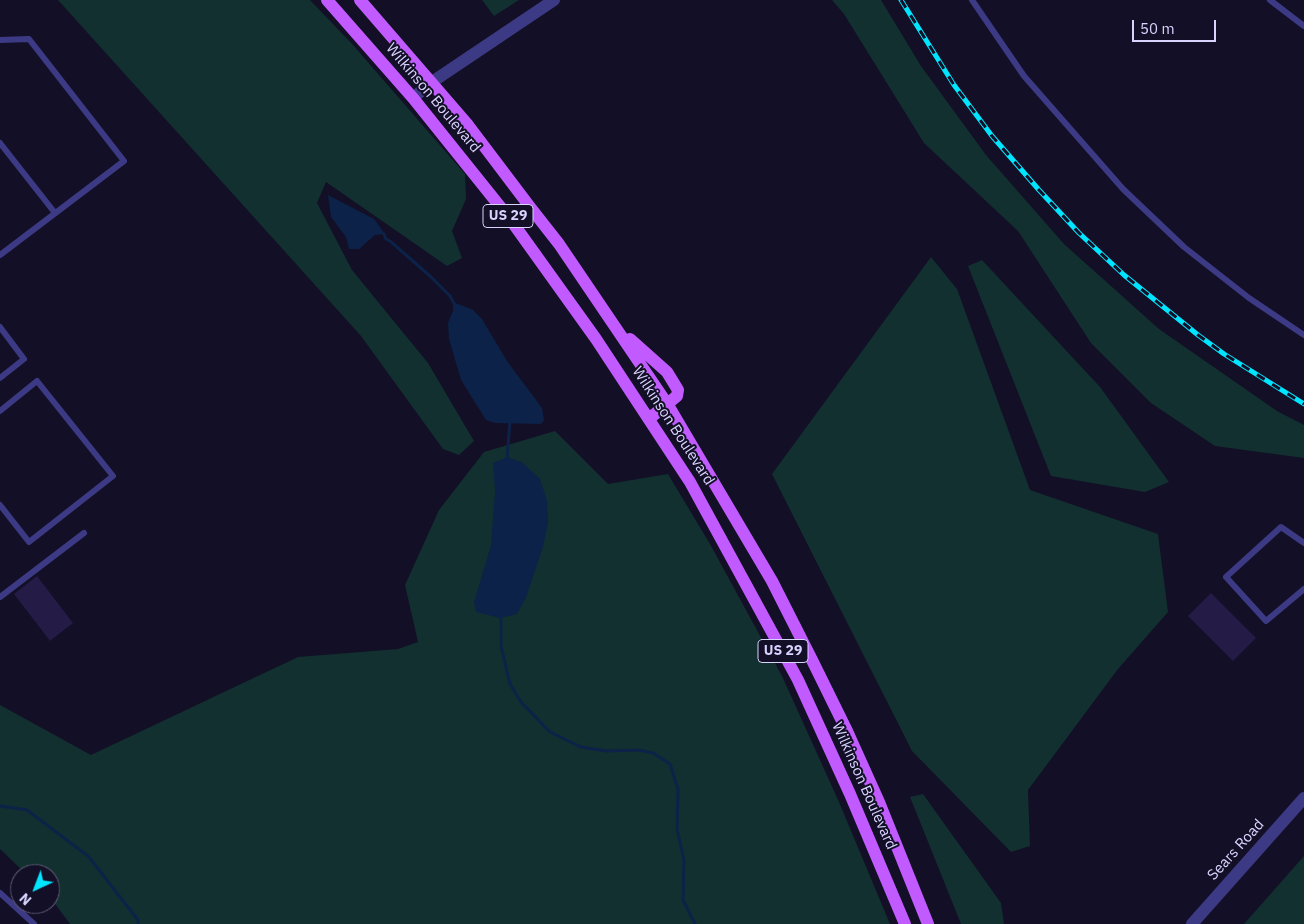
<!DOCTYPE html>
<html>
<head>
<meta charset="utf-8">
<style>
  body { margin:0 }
  #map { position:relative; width:1304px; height:924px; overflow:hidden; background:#130f26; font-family:"IBM Plex Sans",sans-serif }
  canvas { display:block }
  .north { position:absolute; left:10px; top:864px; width:50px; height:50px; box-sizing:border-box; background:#130f26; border:1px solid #625e7d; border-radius:50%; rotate:223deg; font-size:14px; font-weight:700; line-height:20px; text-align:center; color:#d9d4ff }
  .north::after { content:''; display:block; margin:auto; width:18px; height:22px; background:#00e5ff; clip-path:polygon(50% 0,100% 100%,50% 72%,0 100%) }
  .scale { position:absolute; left:1132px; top:20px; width:84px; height:22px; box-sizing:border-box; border:2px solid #d9d4ff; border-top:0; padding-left:6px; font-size:15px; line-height:18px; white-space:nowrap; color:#d9d4ff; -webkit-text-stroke:4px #130f26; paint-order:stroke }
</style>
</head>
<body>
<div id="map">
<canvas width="1304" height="924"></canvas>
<div class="north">N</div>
<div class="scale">50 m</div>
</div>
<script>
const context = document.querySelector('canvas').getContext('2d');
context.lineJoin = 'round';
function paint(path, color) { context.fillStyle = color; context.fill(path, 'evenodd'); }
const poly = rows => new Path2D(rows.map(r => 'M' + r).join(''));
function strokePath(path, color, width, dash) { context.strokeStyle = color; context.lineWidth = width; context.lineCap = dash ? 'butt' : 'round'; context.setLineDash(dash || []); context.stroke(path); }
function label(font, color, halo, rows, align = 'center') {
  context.font = font + ' "IBM Plex Sans",sans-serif'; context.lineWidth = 4; context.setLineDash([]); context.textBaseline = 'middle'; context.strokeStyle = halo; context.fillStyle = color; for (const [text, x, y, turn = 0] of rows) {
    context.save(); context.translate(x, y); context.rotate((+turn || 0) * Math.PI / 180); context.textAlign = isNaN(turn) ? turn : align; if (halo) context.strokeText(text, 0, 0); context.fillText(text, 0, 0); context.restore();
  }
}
paint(poly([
  [58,0,310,0,353,45,465,174,466,199,452,231,462,258,447,266,326,182,317,203,352,270,428,363,474,441,459,455,443,449,361,336],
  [482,0,519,0,494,16],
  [832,0,881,0,921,66,986,155,1064,244,1159,329,1277,411,1304,425,1304,458,1215,446,1151,403,1091,343,1018,231,924,143,844,14],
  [931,257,957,289,1030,490,1158,534,1168,612,1118,669,1028,790,1030,846,1011,852,912,751,772,474],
  [982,260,1100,387,1169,482,1145,492,1051,476,968,266],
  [555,431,608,484,668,474,710,544,782,676,839,802,890,924,70,924,50,897,50,874,26,874,0,849,0,705,91,755,298,657,398,649,418,642,405,585,439,510,484,452],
  [923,794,1001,903,1004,924,961,924,910,797],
  [1304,856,1304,924,1244,924]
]), '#12302f');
paint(poly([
  [328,195,374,219,385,234,375,235,359,249,349,249,346,237,331,217],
  [453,302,473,310,482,319,507,361,542,408,544,420,541,424,495,423,486,420,461,380,449,339,448,323,453,311],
  [507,457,522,462,540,479,547,500,548,523,543,547,526,598,517,614,500,618,476,612,474,602,491,545,495,491,493,463]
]), '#0c2248');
strokePath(poly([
  [384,234,386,239,390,241,430,276,450,296,455,305],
  [507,459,510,420],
  [501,615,501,646,510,684,521,702,550,732,581,747,606,751,639,750,653,753,670,764,678,789,677,829,684,860,683,900,695,924],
  [0,806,27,810,88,856,138,920,138,924]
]), '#0c2248', 3);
paint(poly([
  [37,576,73,623,50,641,14,594],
  [1211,593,1256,638,1233,661,1188,616]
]), '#241b47');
strokePath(poly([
  [972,0,1024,76,1123,189,1184,247,1249,298,1304,335],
  [1270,0,1304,26],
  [0,40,29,39,124,161,0,255],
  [0,143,55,213],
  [0,327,24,359,0,378],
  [0,411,37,381,113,476,29,542,0,505],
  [1304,543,1281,527,1226,577,1266,621,1304,589],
  [0,597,84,533],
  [0,893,34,924]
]), '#3d3a85', 6);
strokePath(poly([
  [1192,924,1304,798]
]), '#3d3a85', 12);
strokePath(poly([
  [413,98,432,82,554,0]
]), '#3d3a85', 12);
strokePath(poly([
  [327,0,413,98,510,219,596,339,690,482,798,680,850,794,905,924],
  [360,0,468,125,530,207,559,244,668,405,772,581,812,660,847,731,879,802,928,924],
  [630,339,667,372,678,390,677,396,650,418]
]), '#c25bff', 12);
const rail = poly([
  [901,0,954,85,992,136,1039,190,1079,233,1124,275,1198,335,1224,354,1304,404]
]);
strokePath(rail, '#00e5ff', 5);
strokePath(rail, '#130f26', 3, [9]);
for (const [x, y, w] of [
  [508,216,50],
  [783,651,50]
]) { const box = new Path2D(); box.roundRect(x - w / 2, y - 11.5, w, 23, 4); context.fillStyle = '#130f26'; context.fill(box); strokePath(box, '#d9d4ff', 1); }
label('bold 14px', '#d9d4ff', null, [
  ["US 29",508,216],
  ["US 29",783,651]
]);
label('15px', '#d9d4ff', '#130f26', [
  ["Wilkinson Boulevard",433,98,50],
  ["Wilkinson Boulevard",673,426,57],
  ["Wilkinson Boulevard",864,786,66],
  ["Sears Road",1236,850,-48]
]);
</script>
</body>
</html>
